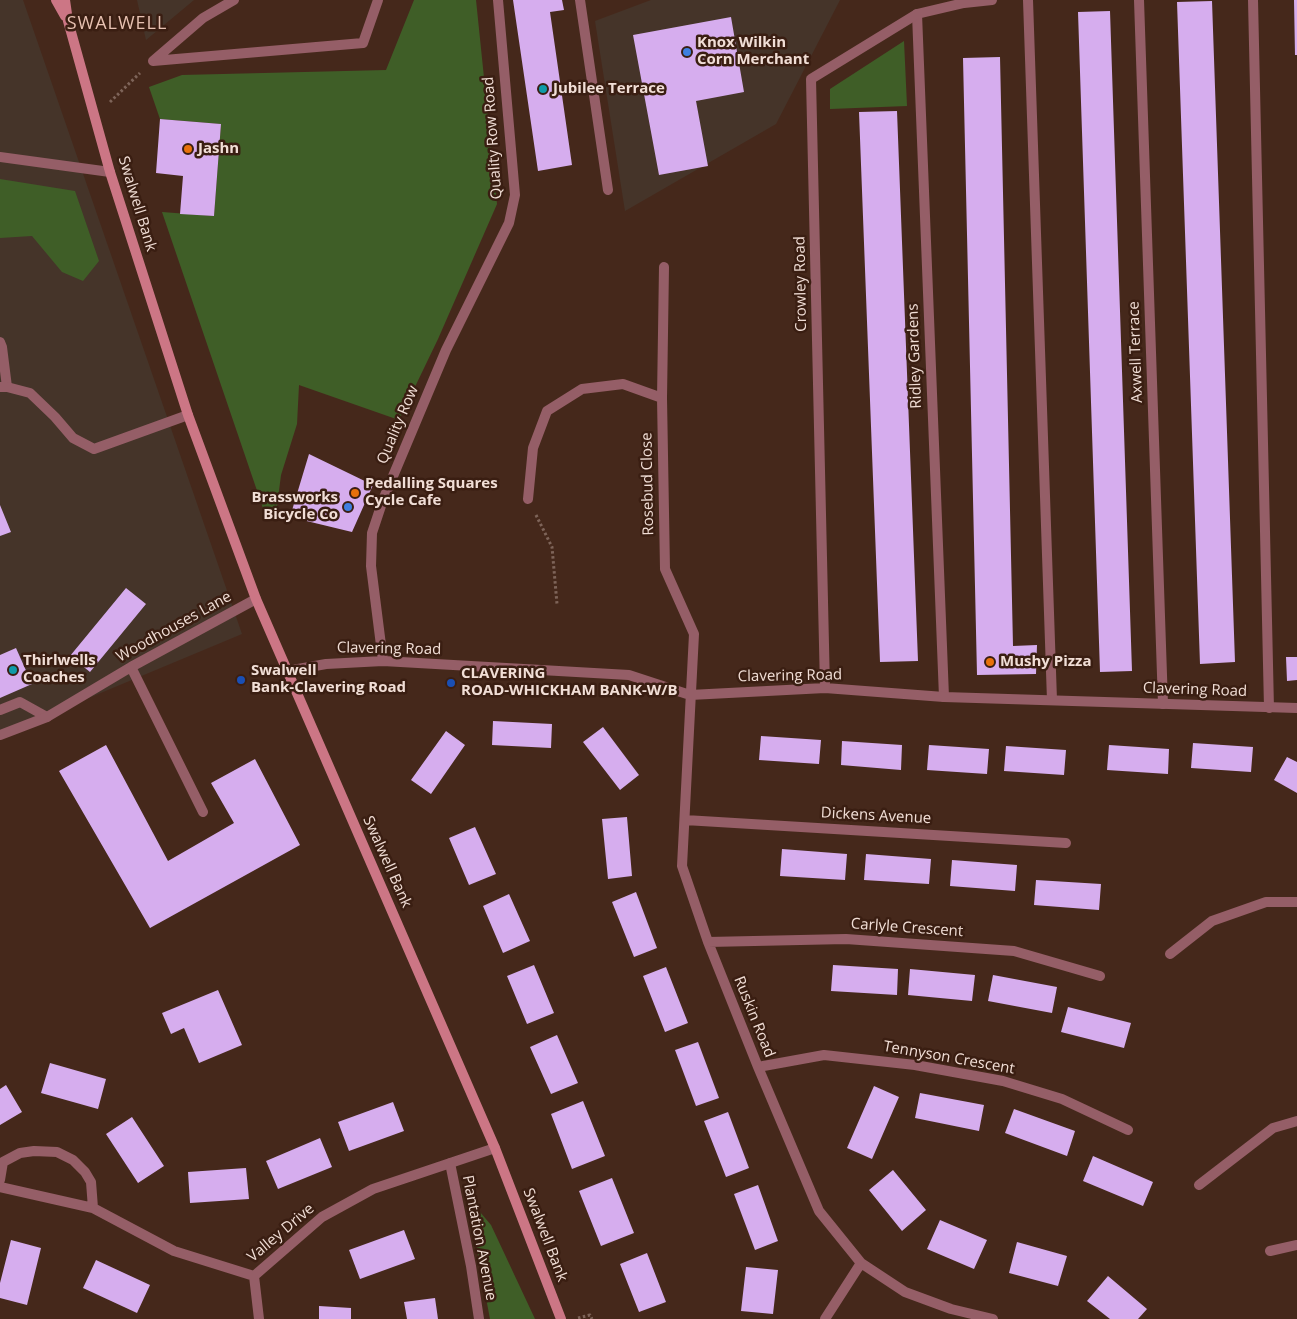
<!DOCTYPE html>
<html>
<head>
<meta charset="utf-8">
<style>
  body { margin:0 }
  canvas { display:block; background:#45281b }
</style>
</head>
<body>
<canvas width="1297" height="1319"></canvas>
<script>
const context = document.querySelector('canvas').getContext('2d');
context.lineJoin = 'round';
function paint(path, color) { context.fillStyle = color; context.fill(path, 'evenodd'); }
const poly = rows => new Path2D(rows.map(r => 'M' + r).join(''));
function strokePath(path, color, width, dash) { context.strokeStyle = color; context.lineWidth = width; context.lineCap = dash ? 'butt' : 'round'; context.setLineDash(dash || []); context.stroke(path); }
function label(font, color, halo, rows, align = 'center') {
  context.font = font + ' "Open Sans",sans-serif'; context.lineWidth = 5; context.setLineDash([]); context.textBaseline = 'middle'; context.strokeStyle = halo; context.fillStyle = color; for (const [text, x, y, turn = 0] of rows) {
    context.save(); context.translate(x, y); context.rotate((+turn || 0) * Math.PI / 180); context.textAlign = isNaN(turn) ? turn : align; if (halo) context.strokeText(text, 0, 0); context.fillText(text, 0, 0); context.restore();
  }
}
paint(poly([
  [0,0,23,0,242,634,0,735],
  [137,0,194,0,146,40],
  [651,0,840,0,776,124,625,211,595,21]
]), '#453429');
paint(poly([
  [414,0,476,0,497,204,438,339,399,420,299,385,297,424,281,475,276,514,266,517,162,212,214,216,221,124,160,119,149,87,182,75,386,70],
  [904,41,907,106,830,109,830,89],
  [0,179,75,191,99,261,83,281,62,272,32,236,0,238],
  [480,1212,491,1225,535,1319,490,1319,471,1218]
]), '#3f5e27');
paint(poly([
  [513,0,562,0,564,10,550,12,572,165,538,171],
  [1294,0,1297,0,1297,55,1295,55],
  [1212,1,1235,662,1200,664,1177,2],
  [1110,11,1132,671,1100,672,1078,12],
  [731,17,744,92,696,101,708,166,659,175,633,35],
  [1000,57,1013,646,1037,645,1036,674,977,675,963,58],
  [897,111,918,661,880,662,859,112],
  [160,119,221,124,214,216,180,214,183,176,156,173],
  [309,454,373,485,352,532,290,517],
  [0,505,11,532,0,536],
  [126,588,146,604,90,672,70,656],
  [16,648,32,684,0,698,0,655],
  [1286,657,1297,657,1297,680,1287,681],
  [493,721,552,724,551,748,492,745],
  [603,727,639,775,620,790,583,742],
  [446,731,465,745,431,794,411,780],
  [761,736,821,740,819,764,759,760],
  [842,741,902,745,901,770,841,765],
  [1193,743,1253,747,1251,772,1191,768],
  [106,745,168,861,234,823,211,783,255,759,300,845,150,928,59,771],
  [929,745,989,749,987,774,927,770],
  [1109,745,1169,749,1168,774,1107,770],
  [1006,746,1066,750,1064,775,1004,771],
  [1287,757,1297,762,1297,793,1274,780],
  [627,817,632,876,608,879,602,819],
  [475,827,496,874,469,885,449,838],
  [782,849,847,854,845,880,780,876],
  [866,854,931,859,929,884,864,880],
  [952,860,1017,865,1015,891,950,886],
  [1036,880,1101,884,1099,910,1034,905],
  [636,892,657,948,634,957,612,902],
  [509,894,530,941,503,953,483,906],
  [534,965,554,1013,527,1024,507,976],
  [833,965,898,969,897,995,831,991],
  [666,967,688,1023,665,1032,643,976],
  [910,969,975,975,972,1001,908,995],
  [993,975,1057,987,1052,1013,988,1001],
  [218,990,242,1045,199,1063,184,1028,171,1034,162,1013],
  [1068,1007,1131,1023,1124,1048,1061,1032],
  [557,1035,578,1083,551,1094,530,1047],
  [698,1042,719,1098,696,1106,675,1050],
  [50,1063,106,1079,98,1109,41,1093],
  [6,1085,22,1112,0,1125,0,1089],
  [874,1086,899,1097,872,1159,847,1148],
  [920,1093,984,1105,979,1131,915,1118],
  [583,1101,605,1156,572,1169,551,1114],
  [393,1102,404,1131,349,1151,338,1122],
  [1014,1109,1075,1131,1067,1156,1005,1133],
  [728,1112,749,1168,726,1177,704,1121],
  [132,1117,164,1166,138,1183,106,1134],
  [320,1138,332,1167,278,1189,266,1161],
  [1093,1156,1153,1182,1143,1206,1083,1181],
  [246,1168,249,1199,190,1203,188,1172],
  [893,1170,926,1210,902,1231,869,1190],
  [612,1178,634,1233,601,1246,579,1191],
  [758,1185,778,1241,755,1250,734,1194],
  [940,1220,987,1240,974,1269,927,1249],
  [404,1230,415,1259,360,1279,349,1250],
  [11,1240,41,1248,27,1305,0,1298,0,1283],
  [1017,1242,1067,1256,1058,1286,1009,1273],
  [647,1253,666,1302,639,1312,620,1264],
  [96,1260,150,1285,137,1313,83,1288],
  [746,1267,778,1270,773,1314,741,1311],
  [1108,1276,1147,1309,1138,1319,1110,1319,1087,1301],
  [435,1298,438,1319,407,1319,404,1302],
  [319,1306,351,1308,351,1319,319,1319]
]), '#d6adee');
strokePath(poly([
  [110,102,140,73],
  [536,515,552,547,557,604],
  [578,1318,590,1315,592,1319]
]), '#7e6459', 3, [2.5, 2.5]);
strokePath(poly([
  [234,0,203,18,153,61,363,43,378,0],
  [1028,0,1052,700],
  [1253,0,1269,708],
  [0,157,110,172],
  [0,342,2,347,7,387],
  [0,710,20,702,47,717]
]), '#955e67', 10);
strokePath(poly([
  [580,0,608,190],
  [1139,0,1163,704],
  [917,14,944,697]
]), '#955e67', 10);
strokePath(poly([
  [664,267,662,398,665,569,694,634,682,866,708,942,758,1067,819,1211,861,1263,905,1292,951,1309,993,1319],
  [0,387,7,387,30,393,55,417,73,438,94,449,188,415],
  [528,499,533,448,547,411,582,389,623,384,662,398],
  [383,661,371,566,372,533,383,500,446,350,509,223,515,195,498,0],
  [131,667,203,812],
  [287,671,326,664,383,661,629,675,690,695,825,688,944,697,1297,708],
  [825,688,811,79,917,14,964,3,992,0],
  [0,735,47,717,131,667,256,599],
  [685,820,1066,843],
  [708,942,846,939,1014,951,1100,976],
  [1170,954,1212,921,1266,902,1297,902],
  [758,1067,824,1055,915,1065,1003,1081,1062,1099,1128,1130],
  [450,1163,471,1266,479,1319],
  [0,1180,3,1162,20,1153,34,1151,57,1152,73,1160,85,1172,91,1182,93,1208],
  [1199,1185,1273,1128,1297,1121],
  [0,1187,93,1208,174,1251,254,1276,322,1217,373,1189,495,1148],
  [1270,1251,1297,1245],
  [254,1276,259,1319],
  [825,1319,861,1263]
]), '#955e67', 10);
strokePath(poly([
  [56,0,65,16],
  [65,0,68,21,110,172,188,415,256,599,495,1148,561,1319]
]), '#cc7685', 10);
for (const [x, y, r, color] of [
  [687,52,5,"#3f7fe0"],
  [543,89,5,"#0f9aa8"],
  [188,149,5,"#e8710a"],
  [355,493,5,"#e8710a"],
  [348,507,5,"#3f7fe0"],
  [990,662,5,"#e8710a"],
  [13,670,5,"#0f9aa8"],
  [241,680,5,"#1a4fb4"],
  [451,683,5,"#1a4fb4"]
]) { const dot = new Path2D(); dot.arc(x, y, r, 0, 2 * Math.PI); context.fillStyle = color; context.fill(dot); strokePath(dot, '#3a1e12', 2); }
label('bold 15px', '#f1ded6', '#3a1e12', [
  ["Knox Wilkin",697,43],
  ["Corn Merchant",697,60],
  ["Jubilee Terrace",553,89],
  ["Jashn",198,149],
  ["Pedalling Squares",365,484],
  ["Cycle Cafe",365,501],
  ["Brassworks",338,498,"right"],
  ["Bicycle Co",338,515,"right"],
  ["Thirlwells",23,661],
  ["Coaches",23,678],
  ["Mushy Pizza",1000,662],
  ["Swalwell",251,671],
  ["Bank-Clavering Road",251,688],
  ["CLAVERING",461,674],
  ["ROAD-WHICKHAM BANK-W/B",461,691]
], 'left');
label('15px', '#f1ded6', '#3a1e12', [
  ["Quality Row Road",493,138,-94],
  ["Swalwell Bank",137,204,73],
  ["Crowley Road",801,284,-91],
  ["Axwell Terrace",1136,352,-92],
  ["Ridley Gardens",915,356,-92],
  ["Quality Row",398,425,-67],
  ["Rosebud Close",648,484,-91],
  ["Woodhouses Lane",174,627,-29],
  ["Clavering Road",389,649,1],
  ["Clavering Road",790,676,-1],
  ["Clavering Road",1195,690,2],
  ["Dickens Avenue",876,816,3],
  ["Swalwell Bank",387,862,66],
  ["Carlyle Crescent",907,928,4],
  ["Ruskin Road",754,1017,68],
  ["Tennyson Crescent",949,1058,10],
  ["Valley Drive",281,1233,-40],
  ["Swalwell Bank",545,1235,69],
  ["Plantation Avenue",479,1238,79]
]);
context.letterSpacing = '1px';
label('18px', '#e7c1b1', '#3a1e12', [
  ["SWALWELL",117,24]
]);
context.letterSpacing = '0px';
</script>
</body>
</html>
